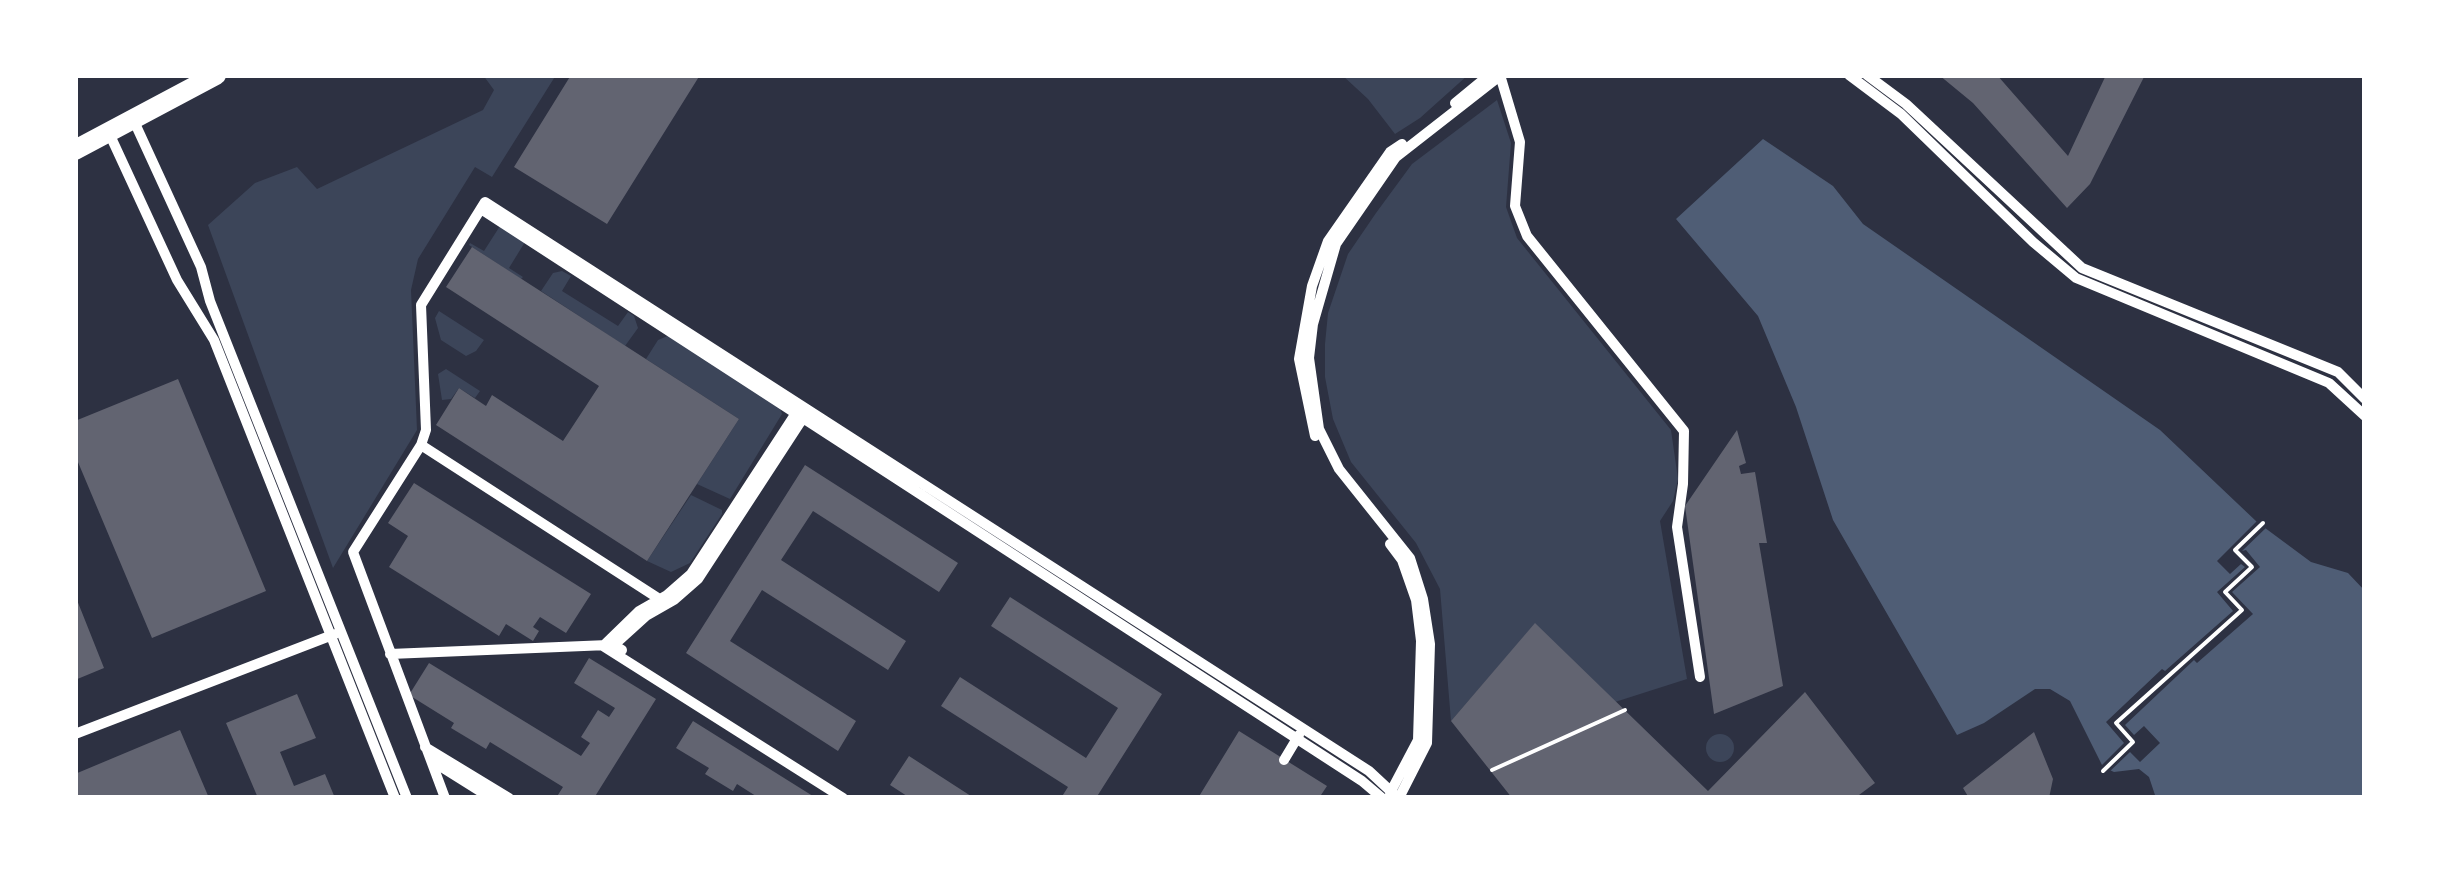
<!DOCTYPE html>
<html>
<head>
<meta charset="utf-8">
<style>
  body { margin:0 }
  #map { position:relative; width:2440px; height:873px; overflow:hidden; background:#2d3142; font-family:"Libre Baskerville",serif }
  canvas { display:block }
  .frame { position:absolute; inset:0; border:78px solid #fff; pointer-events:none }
</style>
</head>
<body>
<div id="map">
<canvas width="2440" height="873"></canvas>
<div class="frame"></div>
</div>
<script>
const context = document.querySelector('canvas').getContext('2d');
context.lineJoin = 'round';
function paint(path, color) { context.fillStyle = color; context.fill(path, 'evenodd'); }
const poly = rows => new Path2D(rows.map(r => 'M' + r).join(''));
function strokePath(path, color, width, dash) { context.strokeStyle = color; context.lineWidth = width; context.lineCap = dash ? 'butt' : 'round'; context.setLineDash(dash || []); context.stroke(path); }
paint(poly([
  [483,75,556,75,492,177,475,167,418,259,411,290,417,430,333,568,208,225,255,183,297,167,317,189,483,110,494,90],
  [1342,75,1468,75,1420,118,1395,134,1368,99],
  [1497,100,1511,143,1506,207,1517,238,1671,430,1678,479,1673,501,1660,521,1687,679,1615,702,1535,624,1451,721,1440,589,1416,543,1351,462,1333,419,1325,377,1325,344,1328,313,1348,254,1376,213,1412,164],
  [500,226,525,242,509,268,523,277,521,279,469,245,470,243,484,251],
  [562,271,571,276,562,291,618,326,628,312,634,316,638,328,625,346,541,291,553,273],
  [439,311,484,340,476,351,466,356,441,340,435,318],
  [670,335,779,405,782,414,730,499,697,484,739,419,646,359,658,340],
  [446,369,480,391,475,398,459,388,451,399,442,400,438,374],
  [691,495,722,510,722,514,690,563,671,572,647,561],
  '1706 748a14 14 0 1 1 28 0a14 14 0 1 1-28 0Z'
]), '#3c4559');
paint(poly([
  [1763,139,1833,186,1863,224,2160,430,2257,522,2311,562,2348,573,2365,591,2365,798,2156,798,2149,777,2139,769,2114,772,2103,767,2070,701,2050,689,2035,689,1984,723,1957,735,1833,520,1796,407,1758,316,1676,219]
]), '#4f5d75');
paint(poly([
  [2259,519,2268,526,2242,551,2246,550,2260,567,2232,592,2253,614,2197,663,2194,660,2125,725,2134,735,2144,726,2160,743,2140,762,2130,752,2107,774,2098,769,2124,743,2106,722,2162,669,2165,671,2233,611,2217,592,2245,567,2241,564,2230,574,2217,561]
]), '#2d3142');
paint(poly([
  [571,75,700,75,607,224,514,167],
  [1939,75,1997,75,2068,156,2106,75,2145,75,2090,184,2067,208,1973,103],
  [472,247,739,419,647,561,436,425,459,388,486,406,492,395,563,441,599,386,446,287],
  [178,379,266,591,152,638,75,455,75,421],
  [1737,430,1746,463,1739,466,1741,474,1755,472,1767,543,1759,543,1783,686,1714,714,1685,506],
  [805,465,958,563,939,592,813,511,781,560,906,641,888,670,762,590,730,641,856,721,838,751,686,653],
  [414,483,591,594,566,633,540,617,533,627,539,631,533,641,506,624,499,636,389,567,408,536,388,523],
  [75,595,104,668,75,680],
  [1010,597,1162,694,1096,798,1061,798,1068,787,941,706,960,677,1086,758,1118,708,991,626],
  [1535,623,1708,791,1805,692,1875,783,1855,798,1512,798,1451,721],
  [589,658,656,699,594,798,556,798,563,787,490,742,486,749,451,728,454,723,409,695,429,663,581,756,590,743,581,737,598,710,609,717,615,708,574,683],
  [297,694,316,738,280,752,294,786,325,774,335,798,258,798,226,723],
  [693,721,816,798,759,798,737,784,733,791,705,774,709,768,676,748],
  [180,730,209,798,75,798,75,774],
  [1239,731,1327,786,1319,798,1198,798],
  [2034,732,2053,779,2049,798,1969,798,1963,788],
  [909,756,974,798,910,798,890,785]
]), '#626471');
strokePath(poly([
  [1492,770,1625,710],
  [2103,771,2133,742,2116,723,2242,610,2225,592,2252,567,2235,550,2263,523]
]), '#fff', 4);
strokePath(poly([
  [1500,75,1520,142,1515,206,1527,236,1684,431,1683,484,1677,527,1700,677],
  [1849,75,1901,114,2033,242,2076,278,2329,383,2365,416],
  [1867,75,1906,104,2082,268,2338,372,2365,399],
  [1455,103,1489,75],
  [133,119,201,267,210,301,407,798],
  [109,133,177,280,214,340,395,798],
  [481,209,1362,781,1382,798],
  [798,410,691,574,667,595,639,611,603,646,843,798],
  [1315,436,1299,359,1312,286,1328,241,1390,152,1402,144],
  [421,445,664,602],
  [1390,544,1402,560,1416,600,1421,641,1418,740,1390,793],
  [622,650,614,645,646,616,674,600,698,579,805,415],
  [390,654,608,645],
  [75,734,335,634],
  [425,747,509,798],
  [1284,760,1299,735],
  [432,761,491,798],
  [445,798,353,552,421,445,426,430,421,305,485,202,1369,771,1398,798],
  [1399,798,1427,743,1430,644,1423,599,1410,558,1339,469,1319,429,1309,358,1313,324,1336,244,1396,157,1501,75]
]), '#fff', 10);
strokePath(poly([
  [75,150,216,75]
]), '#fff', 20);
</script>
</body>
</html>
